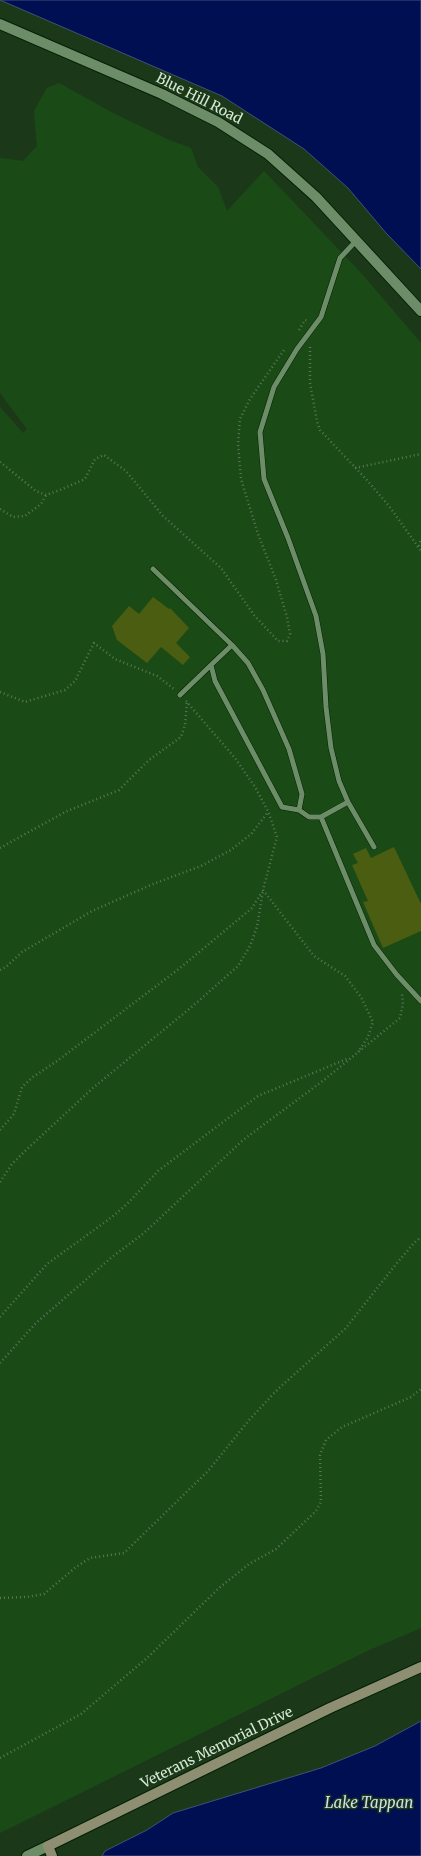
<!DOCTYPE html>
<html>
<head>
<meta charset="utf-8">
<style>
  body { margin:0 }
  canvas { display:block; background:#1b3919 }
</style>
</head>
<body>
<canvas width="421" height="1856"></canvas>
<script>
const context = document.querySelector('canvas').getContext('2d');
context.lineJoin = 'round';
function paint(path, color) { context.fillStyle = color; context.fill(path, 'evenodd'); }
const poly = rows => new Path2D(rows.map(r => 'M' + r).join(''));
function strokePath(path, color, width, dash) { context.strokeStyle = color; context.lineWidth = width; context.lineCap = dash ? 'butt' : 'round'; context.setLineDash(dash || []); context.stroke(path); }
function label(font, color, halo, rows, align = 'center') {
  context.font = font + ' Merriweather,serif'; context.lineWidth = 3; context.setLineDash([]); context.textBaseline = 'middle'; context.strokeStyle = halo; context.fillStyle = color; for (const [text, x, y, turn = 0] of rows) {
    context.save(); context.translate(x, y); context.rotate((+turn || 0) * Math.PI / 180); context.textAlign = isNaN(turn) ? turn : align; if (halo) context.strokeText(text, 0, 0); context.fillText(text, 0, 0); context.restore();
  }
}
paint(poly([
  [59,83,113,113,169,140,191,148,198,167,218,187,227,211,264,171,362,274,421,343,421,1628,369,1650,0,1833,0,407,23,433,27,429,0,393,0,158,23,161,37,146,34,111,47,88]
]), '#1a4b16');
const water = poly([
  [0,0,421,0,421,269,386,233,348,188,304,149,222,96,0,0],
  [421,1721,421,1856,102,1856,105,1851,147,1830,173,1813,321,1768,375,1746,421,1721]
]);
paint(water, '#000e52');
strokePath(water, '#405079', 1);
paint(poly([
  [153,597,169,609,170,608,189,628,176,643,190,657,183,665,161,647,147,663,117,640,112,626,129,606,139,614],
  [394,847,421,904,421,931,383,948,363,902,368,901,352,865,358,863,353,854,366,848,371,858]
]), '#4b5d11');
const service = poly([
  [356,241,340,258,321,317,297,349,274,387,260,432,264,479,288,538,316,616,323,654,326,707,331,748,339,781,348,802,374,847],
  [153,569,232,645,248,663,263,690,289,749,302,794,299,810],
  [232,645,211,665,215,681,282,807,299,810,309,817,321,817],
  [180,695,211,665],
  [348,802,321,817,374,945,397,975,421,1001]
]);
const tertiary = poly([
  [0,24,162,94,218,122,268,154,316,197,421,311],
  [27,1856,48,1846]
]);
const secondary = poly([
  [52,1856,48,1846,330,1708,421,1667]
]);
strokePath(service, '#031f02', 6);
strokePath(tertiary, '#031f02', 12);
strokePath(secondary, '#031f02', 12);
strokePath(poly([
  [299,330,305,320,308,321],
  [310,347,310,383,317,421,320,430,366,479,389,506,421,551],
  [0,462,36,491,46,495,60,490,85,479,95,459,104,455,126,471,163,516,221,568,254,615,278,641,287,641,290,634,287,617,276,580,258,534,241,479,238,444,240,419,250,399,284,350],
  [355,468,421,454],
  [0,509,13,517,25,516,41,504,46,495],
  [419,546,421,539],
  [0,692,25,702,65,690,75,681,94,643,115,659,157,676,174,689],
  [186,701,235,758,255,787,268,811,277,837,263,890,314,956,345,976,361,997,373,1022,368,1037,358,1052],
  [0,848,65,812,119,790,149,760,181,737,185,725,187,703],
  [0,970,6,967,22,952,92,911,153,884,201,866,231,850,252,833,268,812],
  [0,1130,14,1114,22,1087,33,1077,57,1061,180,968,252,908,262,892],
  [0,1182,12,1164,24,1152,94,1087,194,1005,238,966,250,946,257,927,263,890],
  [0,1317,47,1264,112,1217,127,1204,158,1171,211,1131,258,1096,349,1058],
  [0,1363,36,1323,112,1257,144,1233,243,1140,324,1080,400,1018,403,1004,402,994],
  [0,1598,27,1597,44,1594,76,1567,90,1558,124,1553,208,1471,250,1419,278,1389,345,1329,397,1263,414,1243,421,1237],
  [0,1758,81,1714,147,1658,219,1588,249,1564,276,1549,316,1511,321,1502,320,1455,326,1440,342,1427,411,1397,421,1389]
]), '#5b7559', 2.5, [1, 3]);
strokePath(service, '#6c8d68', 5);
strokePath(tertiary, '#6c8d68', 10);
strokePath(secondary, '#8e8e73', 10);
label('14px', '#d7e9d5', '#1b3919', [
  ["Blue Hill Road",199,99,27],
  ["Veterans Memorial Drive",217,1748,-26]
]);
label('italic 15px', '#d2def2', '#1b3919', [
  ["Lake Tappan",369,1804]
]);
</script>
</body>
</html>
